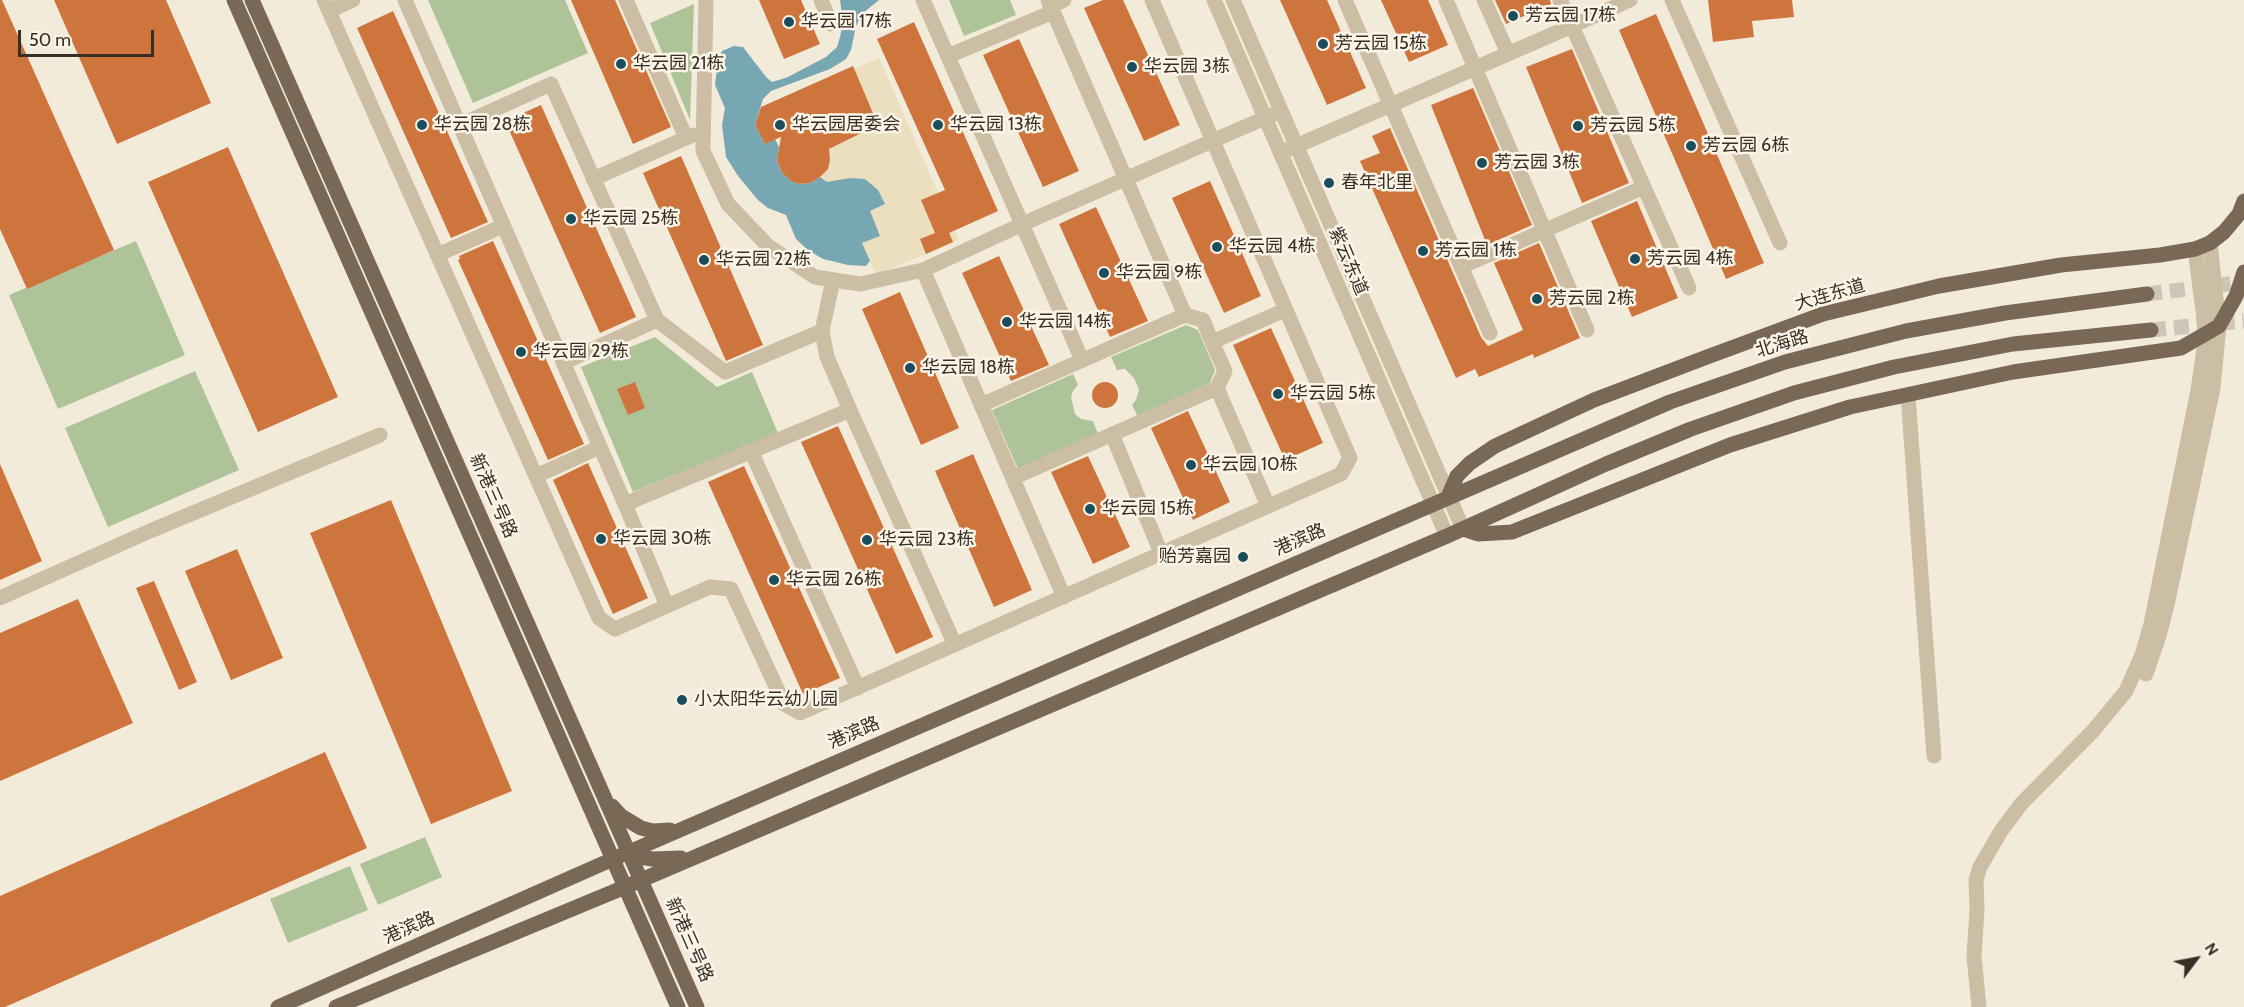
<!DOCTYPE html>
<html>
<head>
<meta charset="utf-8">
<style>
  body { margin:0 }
  #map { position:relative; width:2244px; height:1007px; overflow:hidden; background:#f3ebda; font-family:Cabin,sans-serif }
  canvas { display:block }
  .north { position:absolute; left:2166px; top:929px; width:60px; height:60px; -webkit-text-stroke:4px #fbf4e7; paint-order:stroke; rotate:58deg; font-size:16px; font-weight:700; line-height:24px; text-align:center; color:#372f27 }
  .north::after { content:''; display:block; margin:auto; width:21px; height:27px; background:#372f27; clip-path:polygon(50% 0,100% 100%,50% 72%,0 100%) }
  .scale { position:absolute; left:18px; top:30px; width:136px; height:27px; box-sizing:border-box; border:3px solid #372f27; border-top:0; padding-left:8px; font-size:18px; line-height:21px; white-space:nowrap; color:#372f27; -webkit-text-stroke:4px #fbf4e7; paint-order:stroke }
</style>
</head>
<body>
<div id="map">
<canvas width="2244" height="1007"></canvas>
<div class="north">N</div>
<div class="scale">50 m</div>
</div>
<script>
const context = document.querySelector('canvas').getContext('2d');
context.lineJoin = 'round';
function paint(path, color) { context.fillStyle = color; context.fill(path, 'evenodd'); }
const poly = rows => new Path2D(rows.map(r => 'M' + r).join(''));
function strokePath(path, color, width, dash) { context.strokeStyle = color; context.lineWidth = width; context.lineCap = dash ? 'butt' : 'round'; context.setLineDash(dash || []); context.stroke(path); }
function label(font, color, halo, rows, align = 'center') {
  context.font = font + ' Cabin,"Noto Sans SC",sans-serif'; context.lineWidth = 5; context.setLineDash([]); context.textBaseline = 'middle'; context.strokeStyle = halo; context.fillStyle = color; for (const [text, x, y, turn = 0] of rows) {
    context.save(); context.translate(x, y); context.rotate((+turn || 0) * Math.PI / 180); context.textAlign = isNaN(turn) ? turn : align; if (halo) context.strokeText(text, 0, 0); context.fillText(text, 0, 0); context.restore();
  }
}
paint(poly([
  [428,0,565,0,588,53,473,103],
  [949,0,1010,0,1016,15,964,36],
  [694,4,690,120,650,23],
  [136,241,185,355,58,409,9,295],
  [1186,325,1198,330,1215,370,1210,383,1138,417,1132,405,1136,400,1139,390,1134,378,1125,369,1117,370,1111,357],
  [655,337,717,387,752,372,778,433,633,492,581,367],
  [195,371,239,470,108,527,65,428],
  [1073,374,1078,385,1073,391,1071,397,1075,414,1081,419,1093,421,1098,434,1018,469,992,410],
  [425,837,442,877,378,905,360,864],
  [350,866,368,910,288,943,270,899]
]), '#afc399');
paint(poly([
  [879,58,959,240,876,275,862,243,870,211,884,205,850,178,827,182,820,177,828,169,830,160,829,149,878,126,854,69]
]), '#ecdfc0');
paint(poly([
  [840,0,879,0,862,14,856,26,851,50,846,59,830,69,771,91,763,99,755,125,765,144,775,139,779,147,777,160,782,173,791,181,799,184,810,183,820,177,827,182,850,178,865,179,878,190,885,204,870,211,880,236,862,243,870,261,866,266,848,265,823,259,808,250,796,239,786,215,768,208,758,200,738,176,726,157,722,125,725,108,715,85,718,60,722,51,734,46,743,47,766,77,772,82,788,77,826,57,837,47,840,37,843,23]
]), '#77a7b2');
paint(poly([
  [0,0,2,0,114,250,27,289,0,229],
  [54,0,166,0,211,103,117,144],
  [571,0,615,0,671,127,633,144],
  [759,0,801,0,820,44,784,59],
  [1103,0,1123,0,1180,125,1144,141,1084,8],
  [1280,0,1327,0,1366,88,1327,105],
  [1381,0,1428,0,1448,45,1409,62],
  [1495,0,1550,0,1551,4,1506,24],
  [1708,0,1792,0,1794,17,1752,21,1754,37,1713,42],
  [393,11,488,222,451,238,357,28],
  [1656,14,1764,263,1726,279,1619,30],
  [914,22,998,211,949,233,953,242,926,254,920,239,935,233,921,200,945,190,877,39],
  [1019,39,1079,171,1043,187,983,55],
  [1572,49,1629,183,1582,203,1526,67],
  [853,66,878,125,829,149,830,160,828,169,820,177,810,183,799,184,791,181,782,173,777,160,781,137,765,144,755,125,761,107],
  [1473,88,1532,225,1487,245,1431,105],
  [541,105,636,317,600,333,505,121],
  [1390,128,1481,337,1488,346,1523,330,1494,263,1539,243,1580,338,1534,358,1533,354,1479,377,1475,369,1456,378,1360,161,1380,153,1372,136],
  [228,147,338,397,258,432,148,182],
  [681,156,763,345,726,361,643,173],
  [1210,181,1261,296,1224,313,1172,198],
  [1637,201,1678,298,1632,317,1591,221],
  [1096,207,1148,321,1110,337,1059,224],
  [493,241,584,444,548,460,458,260,460,259,459,256],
  [999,256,1049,365,1011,381,962,273],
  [900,292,959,428,921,445,862,309],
  [1271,328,1323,443,1285,460,1233,345],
  [635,382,645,408,628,415,617,389],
  '1092 395a13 13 0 1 1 26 0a13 13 0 1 1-26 0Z',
  [1188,411,1230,502,1193,520,1151,428],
  [838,426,933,637,896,654,801,442],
  [973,454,1032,590,994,607,935,471],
  [1088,456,1130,547,1093,564,1051,472],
  [588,463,648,598,613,614,553,480],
  [0,464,42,561,0,580],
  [744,466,840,678,803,694,708,482],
  [391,500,512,791,431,824,310,533],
  [237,549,283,658,231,680,185,571],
  [154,581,197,682,179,690,136,588],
  [78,599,133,723,0,781,0,633],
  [325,752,367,848,5,1007,0,1007,0,896]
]), '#ce753e');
strokePath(poly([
  [2147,294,2244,282],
  [2151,330,2244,321]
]), '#cdc5b6', 15, [15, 8]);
strokePath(poly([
  [324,0,599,618,615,629,710,587,731,589,784,704,800,713,1341,474,1350,458,1152,0],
  [405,0,625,504],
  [626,0,686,138],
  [706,0,703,151,728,204,768,246,815,277,860,284,923,270,1036,218,1281,111],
  [821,0,831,24],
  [923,0,1082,360],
  [1048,0,1185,315],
  [1214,0,1447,536],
  [1233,0,1463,529],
  [1345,0,1490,333],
  [1446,0,1587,330],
  [1484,0,1508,53],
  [1630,0,1572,26,1689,288],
  [1672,0,1780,243],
  [1050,6,1064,0],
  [329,11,353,0],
  [948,56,1053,12],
  [460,125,551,84,657,320],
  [1287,150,1572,26,1560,0],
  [593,179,693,135],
  [437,255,503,226],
  [1461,267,1644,187],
  [923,270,1064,597],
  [1212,342,1285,310],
  [563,363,657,320,725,372,822,331],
  [1217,388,1268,506],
  [1908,395,1934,756],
  [981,405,1185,315,1203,320,1212,342,1225,371,1217,388,1013,478],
  [850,410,955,645],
  [1112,434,1161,553],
  [751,451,858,688],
  [536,476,600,447],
  [0,598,150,531,380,435],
  [667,606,625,504,850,410,827,357,822,331,833,280],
  [2146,674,2159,636,2167,605,2213,388,2219,326,2210,243],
  [1979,1007,1974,956,1977,910,1976,880,1980,867,2001,831,2021,804,2092,732,2126,691,2142,655,2151,624,2198,390,2206,334,2195,249]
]), '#ccbda5', 15);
strokePath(poly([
  [234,0,678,1007],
  [252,0,697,1007],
  [1448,497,1457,476,1470,463,1495,446,1594,400,1707,357,1823,314,1939,286,2061,265,2160,255,2195,249,2210,243,2224,232,2239,214,2244,201],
  [1463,529,1478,534,1512,532,1730,445,1850,407,2013,372,2181,348,2219,326,2236,296,2244,272],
  [612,806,621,816,641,828,653,831,670,830],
  [626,850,641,857,652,859,681,858],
  [278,1007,629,852,1670,402,1785,362,1906,331,2005,313,2147,294],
  [336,1007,625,887,1447,536,1606,464,1691,429,1794,393,1894,367,2013,344,2151,330]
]), '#7a6857', 15);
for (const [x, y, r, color] of [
  [1513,16,6,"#1a4e5c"],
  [789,22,6,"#1a4e5c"],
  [1323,44,6,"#1a4e5c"],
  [621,64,6,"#1a4e5c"],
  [1132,67,6,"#1a4e5c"],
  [422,125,6,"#1a4e5c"],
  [780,125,6,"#1a4e5c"],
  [938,125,6,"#1a4e5c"],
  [1578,126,6,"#1a4e5c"],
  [1691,146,6,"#1a4e5c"],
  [1482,163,6,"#1a4e5c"],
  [1329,183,6,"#1a4e5c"],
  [571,219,6,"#1a4e5c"],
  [1217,247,6,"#1a4e5c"],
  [1423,251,6,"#1a4e5c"],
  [1635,259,6,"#1a4e5c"],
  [704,260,6,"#1a4e5c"],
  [1104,273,6,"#1a4e5c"],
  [1537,299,6,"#1a4e5c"],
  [1007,322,6,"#1a4e5c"],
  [521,352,6,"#1a4e5c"],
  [910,368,6,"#1a4e5c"],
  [1278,394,6,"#1a4e5c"],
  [1191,465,6,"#1a4e5c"],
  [1090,509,6,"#1a4e5c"],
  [601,539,6,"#1a4e5c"],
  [867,540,6,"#1a4e5c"],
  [1243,557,6,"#1a4e5c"],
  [774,580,6,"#1a4e5c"],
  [682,700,6,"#1a4e5c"]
]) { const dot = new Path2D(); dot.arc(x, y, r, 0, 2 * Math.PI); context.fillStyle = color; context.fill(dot); strokePath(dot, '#fbf4e7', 2); }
label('18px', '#372f27', '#fbf4e7', [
  ["芳云园 17栋",1525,16],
  ["华云园 17栋",801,22],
  ["芳云园 15栋",1335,44],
  ["华云园 21栋",633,64],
  ["华云园 3栋",1144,67],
  ["华云园 28栋",434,125],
  ["华云园居委会",792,125],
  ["华云园 13栋",950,125],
  ["芳云园 5栋",1590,126],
  ["芳云园 6栋",1703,146],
  ["芳云园 3栋",1494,163],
  ["春年北里",1341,183],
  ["华云园 25栋",583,219],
  ["华云园 4栋",1229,247],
  ["芳云园 1栋",1435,251],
  ["芳云园 4栋",1647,259],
  ["华云园 22栋",716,260],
  ["华云园 9栋",1116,273],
  ["芳云园 2栋",1549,299],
  ["华云园 14栋",1019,322],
  ["华云园 29栋",533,352],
  ["华云园 18栋",922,368],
  ["华云园 5栋",1290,394],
  ["华云园 10栋",1203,465],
  ["华云园 15栋",1102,509],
  ["华云园 30栋",613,539],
  ["华云园 23栋",879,540],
  ["贻芳嘉园",1231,557,"right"],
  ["华云园 26栋",786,580],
  ["小太阳华云幼儿园",694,700]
], 'left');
label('18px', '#372f27', '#fbf4e7', [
  ["紫云东道",1348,261,67],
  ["大连东道",1830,295,-16],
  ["北海路",1782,344,-17],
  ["新港三号路",493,496,66],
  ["港滨路",1300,540,-23],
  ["港滨路",854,733,-23],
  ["港滨路",409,928,-24],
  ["新港三号路",689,940,66]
]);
</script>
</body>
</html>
